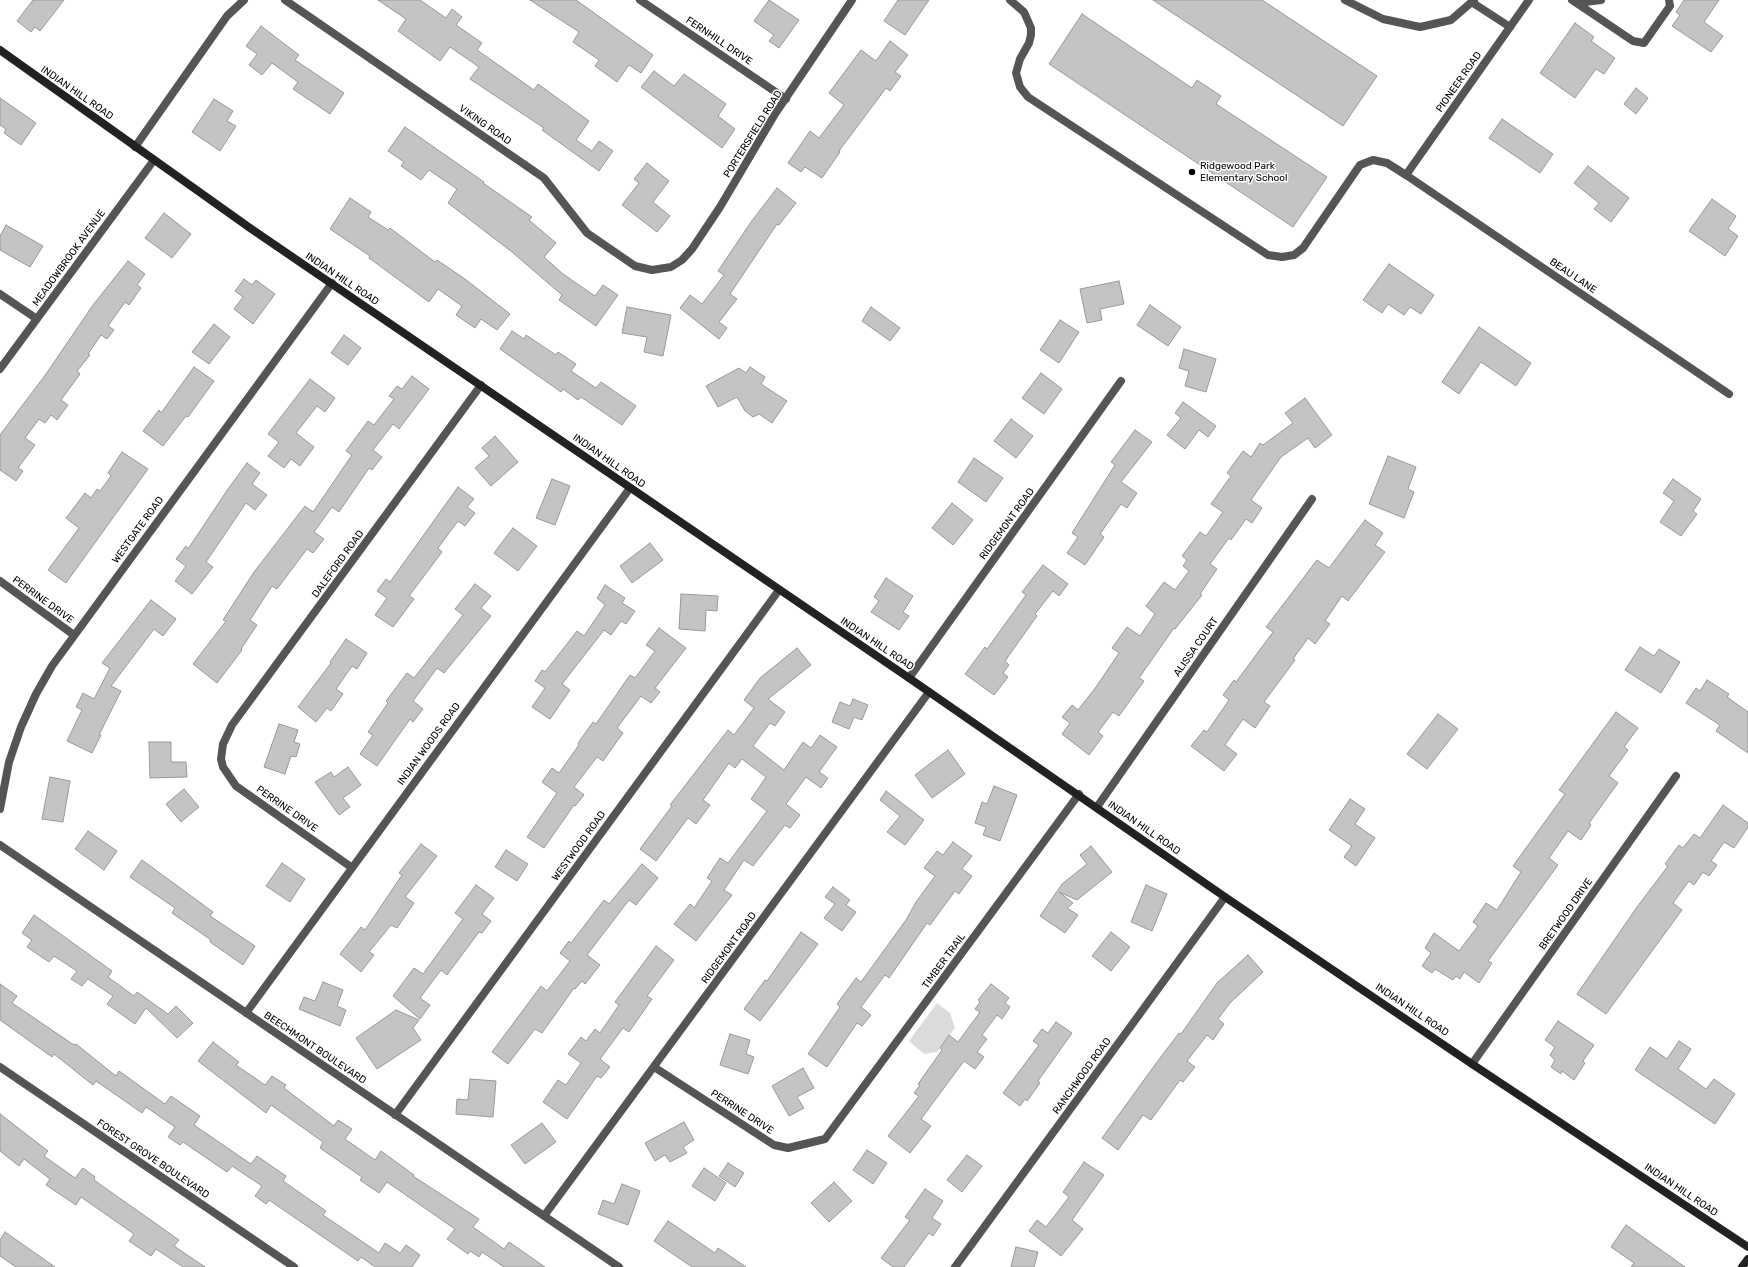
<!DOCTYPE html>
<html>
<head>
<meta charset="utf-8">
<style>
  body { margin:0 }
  canvas { display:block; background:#fff }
</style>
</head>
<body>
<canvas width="1748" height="1267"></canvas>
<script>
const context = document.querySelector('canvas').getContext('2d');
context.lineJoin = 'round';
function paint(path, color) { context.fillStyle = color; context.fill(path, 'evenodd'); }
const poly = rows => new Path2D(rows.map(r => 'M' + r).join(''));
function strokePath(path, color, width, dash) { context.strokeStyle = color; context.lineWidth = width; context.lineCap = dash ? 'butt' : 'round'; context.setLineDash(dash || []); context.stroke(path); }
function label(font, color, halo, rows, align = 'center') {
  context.font = font + ' Rubik,sans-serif'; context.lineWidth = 3; context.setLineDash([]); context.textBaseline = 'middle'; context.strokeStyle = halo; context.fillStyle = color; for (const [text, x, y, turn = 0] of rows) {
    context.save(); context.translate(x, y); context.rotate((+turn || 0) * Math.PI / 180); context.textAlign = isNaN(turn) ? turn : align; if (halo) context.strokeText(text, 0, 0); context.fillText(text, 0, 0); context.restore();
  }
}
paint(poly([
  [937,1003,950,1013,955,1028,937,1052,924,1054,909,1041]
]), '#dcdcdc');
const building = poly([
  [33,0,64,0,40,31,35,27,31,32,17,21,33,0],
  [378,0,420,0,446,18,452,9,462,17,456,25,482,43,477,50,534,90,538,84,589,121,576,140,592,151,599,141,613,151,599,171,542,130,544,128,470,79,479,67,450,47,440,61,398,31,406,19,378,0],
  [530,0,576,0,653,55,641,73,629,65,617,82,595,66,599,60,573,42,579,32,530,0],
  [769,0,799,20,779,48,769,41,774,35,754,21,769,0],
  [898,0,929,0,905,35,884,21,898,0],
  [1153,0,1262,0,1377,76,1343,126,1153,0],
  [1684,0,1719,0,1704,22,1723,36,1711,52,1672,26,1680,15,1676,12,1684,0],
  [1082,14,1192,88,1197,80,1221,96,1216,104,1327,177,1293,227,1049,64,1082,14],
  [1575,23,1594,37,1591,41,1615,58,1604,74,1596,69,1575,98,1540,73,1575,23],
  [261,26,299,55,295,60,344,93,330,114,293,89,298,82,272,63,262,75,249,65,257,54,246,46,261,26],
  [890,41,908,55,895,72,901,76,890,91,886,88,839,151,840,152,822,178,805,167,801,172,788,163,810,131,819,138,844,105,829,93,861,50,876,61,890,41],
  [654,71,674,86,684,74,726,104,718,116,735,129,722,148,641,87,654,71],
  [1636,88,1648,98,1636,114,1624,104,1636,88],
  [0,98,36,123,21,145,4,133,6,129,0,125,0,98],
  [214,99,233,111,227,121,236,126,220,151,192,132,214,99],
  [1502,119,1553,154,1540,173,1489,138,1502,119],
  [405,127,484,182,483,183,532,217,529,220,556,243,544,257,563,274,595,296,603,285,618,295,596,326,559,300,562,295,512,252,448,203,457,189,429,170,421,180,401,166,404,162,388,151,405,127],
  [647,163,669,181,653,202,670,216,657,232,622,205,639,183,634,179,647,163],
  [1588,166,1629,198,1611,222,1594,209,1599,203,1574,183,1588,166],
  [777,188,796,203,779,225,777,224,730,294,737,299,719,322,727,328,719,339,680,308,690,295,702,304,724,275,718,271,751,222,777,188],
  [350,198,371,212,368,217,388,230,390,228,435,262,437,260,465,279,510,314,497,330,481,319,475,328,456,315,462,306,438,289,429,302,369,258,370,256,330,229,350,198],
  [1712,199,1736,216,1728,229,1738,236,1725,256,1689,231,1712,199],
  [164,213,191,234,172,258,145,238,164,213],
  [6,225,43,246,30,267,0,250,0,236,6,225],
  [128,261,145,274,137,285,141,288,129,305,125,302,108,326,114,330,107,339,101,335,88,354,90,355,77,371,80,374,61,400,68,405,57,420,51,415,45,423,39,419,25,438,35,445,18,468,23,471,16,481,0,470,0,435,46,374,93,305,128,261],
  [1389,264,1434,295,1421,314,1410,307,1404,315,1388,304,1382,313,1363,300,1389,264],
  [244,279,252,285,256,280,275,294,253,324,234,309,243,297,235,291,244,279],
  [1119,281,1124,304,1100,309,1102,320,1087,323,1080,289,1119,281],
  [1150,305,1181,327,1168,346,1137,325,1150,305],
  [627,307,671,315,663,356,644,352,647,337,622,333,627,307],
  [871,307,900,328,890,341,862,321,871,307],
  [1060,320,1079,332,1059,363,1040,350,1060,320],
  [214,324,230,337,209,364,192,352,214,324],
  [1479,327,1531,363,1516,386,1481,362,1459,394,1442,382,1479,327],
  [512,331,524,339,526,335,556,355,558,352,576,364,571,371,596,388,601,382,636,406,622,425,581,397,578,400,563,389,561,392,500,349,512,331],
  [344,335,361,348,348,365,331,353,344,335],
  [1184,349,1216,359,1206,392,1185,386,1189,371,1179,368,1184,349],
  [194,367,214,381,188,417,186,416,163,446,143,431,159,410,161,413,194,367],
  [750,367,765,377,761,384,787,401,772,423,759,414,753,417,745,411,737,397,718,407,706,386,739,368,746,373,750,367],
  [1041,373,1062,389,1044,414,1022,398,1041,373],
  [412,376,429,389,399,429,393,424,373,450,382,457,372,470,369,468,339,512,332,507,314,532,324,539,313,553,307,549,277,589,272,586,250,620,257,625,241,649,242,650,217,683,193,664,226,621,223,620,254,572,305,506,313,512,352,455,346,451,368,421,374,425,394,399,389,396,397,386,402,389,412,376],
  [310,379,335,398,325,412,317,406,296,433,314,447,300,466,291,459,284,468,268,456,279,442,268,434,310,379],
  [1305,398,1332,435,1315,448,1308,438,1281,457,1251,500,1262,508,1252,523,1246,519,1231,540,1229,538,1210,564,1217,569,1200,594,1202,595,1175,629,1174,628,1139,678,1144,681,1119,716,1113,712,1098,732,1103,736,1089,755,1062,734,1070,723,1062,717,1072,705,1078,710,1096,687,1119,653,1112,648,1127,627,1140,636,1155,614,1146,606,1164,582,1175,590,1189,571,1183,566,1187,560,1182,556,1200,532,1206,536,1223,512,1211,504,1231,476,1227,473,1243,451,1251,457,1260,443,1263,445,1293,423,1285,413,1305,398],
  [1183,402,1216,426,1208,437,1199,430,1185,449,1167,435,1181,418,1175,413,1183,402],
  [1011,419,1033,436,1016,458,994,441,1011,419],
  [1135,430,1152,442,1121,482,1137,493,1127,508,1121,504,1100,534,1104,537,1085,565,1067,553,1078,537,1072,533,1115,465,1111,462,1135,430],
  [495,436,518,462,491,486,475,468,489,456,482,448,495,436],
  [122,452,148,469,66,583,48,570,79,528,66,518,85,493,91,498,97,489,100,491,111,476,108,473,122,452],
  [1388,456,1416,467,1408,489,1414,492,1404,518,1369,504,1388,456],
  [974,458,1003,478,986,502,958,482,974,458],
  [247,463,260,473,252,484,267,495,255,510,246,503,206,562,213,567,192,594,175,581,186,566,176,559,186,546,188,549,228,489,247,463],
  [552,479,570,486,555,525,536,518,552,479],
  [1673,479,1701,499,1693,511,1697,514,1681,536,1660,522,1674,501,1663,493,1673,479],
  [458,487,474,499,467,507,475,513,465,526,458,521,438,548,442,552,409,596,414,599,393,627,375,615,387,598,377,591,386,579,390,582,458,487],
  [952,503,973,520,953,545,932,528,952,503],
  [1365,520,1383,533,1375,545,1385,552,1348,601,1342,596,1325,621,1330,624,1315,644,1308,638,1293,659,1295,660,1264,702,1270,706,1255,728,1243,719,1225,745,1237,754,1224,771,1191,746,1204,730,1207,732,1229,700,1223,695,1234,680,1236,682,1273,632,1266,627,1317,560,1329,568,1365,520],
  [513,528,537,546,518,571,494,553,513,528],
  [650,543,663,560,632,583,620,566,650,543],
  [1043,565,1068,584,1059,596,1053,591,1035,614,1037,616,1005,661,1009,665,1003,673,1008,677,994,695,965,674,985,647,987,649,1026,595,1022,592,1043,565],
  [886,578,913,596,903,612,909,616,899,630,871,612,879,601,874,597,886,578],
  [475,584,491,596,481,608,491,616,444,673,437,668,413,701,423,709,413,722,410,719,377,766,360,754,373,735,368,732,388,703,386,701,407,673,414,678,463,615,455,609,475,584],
  [605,585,625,598,622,603,635,611,626,624,621,621,611,635,604,630,562,684,570,690,550,719,532,707,545,688,535,681,542,670,545,672,577,631,584,636,605,605,597,598,605,585],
  [681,594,718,596,717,611,706,610,705,631,679,629,681,594],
  [151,600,176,619,163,636,154,629,111,686,121,691,99,735,101,735,92,753,67,741,82,710,76,707,83,693,94,699,110,668,102,663,151,600],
  [659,628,686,648,655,688,660,692,651,703,641,696,617,728,623,733,603,761,597,757,574,787,584,795,575,806,574,805,544,848,527,837,557,793,542,782,552,768,559,773,579,745,578,743,593,722,596,724,630,675,635,678,655,651,646,645,659,628],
  [346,639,367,653,357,669,352,666,336,689,343,694,331,711,327,708,316,722,298,707,331,663,330,662,346,639],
  [1640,647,1654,656,1659,649,1680,662,1661,693,1625,670,1640,647],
  [797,648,811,665,768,699,785,712,775,726,770,723,753,746,784,770,803,742,811,748,820,735,837,747,819,772,828,778,821,788,806,777,786,804,800,815,790,828,785,825,753,866,744,860,724,890,732,895,696,941,674,924,690,904,694,908,712,881,707,878,720,858,728,863,767,811,751,799,766,777,742,759,735,768,729,763,703,800,710,805,696,824,688,818,656,861,640,849,672,806,670,805,728,730,734,735,754,708,744,700,760,678,797,648],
  [1707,680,1729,694,1727,697,1748,712,1748,753,1716,731,1720,725,1686,703,1696,688,1700,691,1707,680],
  [853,699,868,705,862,720,854,717,849,729,832,722,840,702,850,706,853,699],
  [1616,712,1638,728,1624,747,1628,750,1609,776,1618,783,1589,823,1591,825,1581,840,1568,831,1549,858,1558,865,1488,961,1492,963,1479,983,1464,972,1460,979,1456,976,1453,980,1435,969,1432,973,1422,966,1431,953,1425,948,1434,933,1459,951,1478,926,1473,922,1486,903,1497,910,1521,872,1513,866,1565,794,1559,790,1616,712],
  [1438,714,1458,729,1427,769,1407,754,1438,714],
  [279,724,298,730,294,742,300,744,296,757,291,756,285,774,264,767,279,724],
  [149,742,171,742,171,762,186,762,187,777,150,778,149,742],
  [948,750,965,774,932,798,915,775,948,750],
  [348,767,361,785,343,798,350,807,339,815,315,782,331,772,334,777,348,767],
  [50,777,70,781,63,822,42,819,50,777],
  [994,786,1017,795,1000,841,983,835,986,827,975,823,982,802,987,804,994,786],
  [184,789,199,807,181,822,166,804,184,789],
  [886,791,924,820,905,845,887,832,900,816,880,800,886,791],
  [1350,799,1365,809,1355,824,1375,838,1356,866,1344,857,1352,846,1329,830,1350,799],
  [1723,805,1748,823,1748,827,1734,848,1724,842,1711,861,1717,865,1709,876,1703,872,1694,885,1689,881,1673,903,1682,910,1606,1014,1577,994,1637,907,1668,866,1665,864,1679,845,1683,848,1694,834,1700,838,1723,805],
  [88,831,117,851,104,870,75,849,88,831],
  [953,842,972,856,962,869,972,876,959,894,955,891,930,925,927,923,889,978,885,975,861,1007,871,1015,862,1026,857,1023,827,1067,808,1054,840,1007,837,1004,856,978,861,982,906,920,916,902,935,876,924,868,937,851,943,855,953,842],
  [421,844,437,856,405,897,414,903,397,928,391,925,369,952,374,955,361,972,340,954,361,927,365,930,402,875,399,873,421,844],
  [1091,846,1112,872,1077,900,1059,892,1073,903,1067,908,1078,915,1065,933,1040,916,1062,884,1087,864,1080,855,1091,846],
  [506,850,528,864,517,881,495,867,506,850],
  [142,860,213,912,210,916,255,946,243,965,210,942,211,940,172,913,175,908,130,877,142,860],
  [282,863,305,879,290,902,266,886,282,863],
  [642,864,658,878,636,905,629,900,587,955,600,965,585,984,582,981,575,989,574,988,542,1033,535,1029,508,1064,492,1052,541,986,547,991,570,961,560,953,569,941,571,943,604,900,609,904,642,864],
  [476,885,494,898,482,914,491,921,482,933,479,932,447,975,441,970,420,998,430,1005,420,1019,393,996,414,968,423,974,463,919,455,913,476,885],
  [1146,885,1167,894,1152,931,1131,922,1146,885],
  [833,887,850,900,846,905,856,912,842,931,824,918,835,904,825,897,833,887],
  [34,915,112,971,108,977,134,996,137,992,168,1014,176,1006,193,1023,177,1038,146,1008,135,1024,107,1004,113,996,88,979,82,986,71,979,77,971,54,956,49,962,27,947,32,940,22,933,34,915],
  [801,932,818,944,760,1021,744,1009,765,980,767,981,801,932],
  [1111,932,1130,947,1111,971,1092,956,1111,932],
  [656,946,674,960,647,996,652,999,629,1032,623,1028,600,1059,610,1067,601,1078,597,1076,567,1119,543,1102,558,1080,566,1085,581,1063,568,1054,581,1037,586,1041,595,1029,600,1033,619,1005,615,1002,656,946],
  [1248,955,1263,972,1230,1003,1218,1019,1224,1024,1213,1040,1207,1035,1187,1061,1195,1067,1183,1082,1180,1080,1151,1120,1143,1115,1118,1150,1102,1138,1157,1062,1179,1033,1181,1034,1217,983,1248,955],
  [323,982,343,990,337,1006,346,1010,340,1026,299,1009,304,997,315,1001,323,982],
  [0,984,17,996,12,1003,74,1045,76,1044,116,1076,119,1071,165,1104,171,1096,200,1116,194,1125,251,1164,257,1156,286,1176,283,1181,326,1211,323,1215,379,1253,385,1243,400,1253,406,1245,420,1255,412,1267,375,1267,361,1257,358,1261,269,1200,266,1204,255,1196,262,1186,232,1166,227,1172,183,1142,180,1145,168,1137,175,1127,146,1107,142,1113,96,1081,93,1085,54,1054,52,1057,0,1020,0,984],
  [991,984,1009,998,1005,1003,1010,1007,1002,1019,997,1015,982,1035,987,1039,977,1052,984,1057,975,1069,964,1061,921,1119,931,1126,910,1153,888,1136,919,1096,914,1093,920,1085,918,1084,942,1050,940,1048,949,1035,958,1042,980,1012,975,1009,980,1002,978,1000,991,984],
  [396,1010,419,1020,413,1028,421,1040,377,1069,356,1038,396,1010],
  [1558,1021,1594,1045,1583,1061,1585,1063,1574,1080,1562,1071,1561,1074,1551,1067,1555,1060,1550,1055,1555,1047,1545,1040,1558,1021],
  [1056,1022,1072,1033,1038,1081,1040,1083,1027,1101,1025,1099,1020,1106,1003,1093,1039,1045,1033,1041,1042,1029,1048,1033,1056,1022],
  [730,1034,750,1040,746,1054,754,1057,748,1074,720,1065,730,1034],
  [1679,1041,1691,1049,1678,1069,1706,1089,1714,1079,1735,1094,1715,1124,1635,1070,1650,1047,1667,1059,1679,1041],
  [213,1042,239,1062,236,1065,265,1085,272,1076,286,1085,284,1088,334,1126,338,1120,352,1129,345,1139,375,1160,381,1151,414,1175,413,1176,479,1219,473,1227,504,1249,509,1242,545,1267,504,1267,482,1252,479,1257,470,1251,468,1254,447,1239,455,1229,387,1182,379,1193,360,1180,362,1177,320,1148,323,1142,271,1105,266,1113,198,1061,213,1042],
  [803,1068,814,1088,797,1097,804,1108,789,1116,772,1086,803,1068],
  [470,1079,496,1081,493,1117,456,1114,457,1099,468,1100,470,1079],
  [0,1114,48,1151,44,1156,75,1178,83,1168,95,1177,94,1180,179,1240,174,1246,205,1267,183,1267,156,1249,151,1256,129,1241,134,1234,81,1197,76,1205,46,1185,50,1179,24,1159,19,1166,0,1151,0,1114],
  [684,1122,694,1140,683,1147,687,1153,670,1162,665,1155,655,1161,645,1143,684,1122],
  [542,1123,556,1142,525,1164,511,1145,542,1123],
  [867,1150,887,1163,873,1184,853,1170,867,1150],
  [967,1155,982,1166,962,1192,947,1180,967,1155],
  [1084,1162,1104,1175,1072,1220,1083,1229,1061,1256,1029,1231,1037,1220,1046,1227,1069,1197,1063,1192,1084,1162],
  [728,1163,744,1173,735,1187,719,1176,728,1163],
  [704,1168,726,1183,715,1201,692,1186,704,1168],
  [834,1182,852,1201,829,1222,811,1203,834,1182],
  [622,1184,640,1191,628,1225,598,1214,603,1200,614,1204,622,1184],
  [925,1189,943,1201,932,1218,941,1224,933,1236,929,1233,904,1267,893,1267,881,1258,910,1220,905,1217,925,1189],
  [668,1221,715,1253,718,1248,746,1267,692,1267,654,1241,668,1221],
  [1626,1225,1685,1267,1631,1267,1634,1263,1611,1247,1626,1225],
  [5,1232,55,1267,16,1267,0,1256,0,1240,5,1232],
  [1016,1247,1038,1252,1034,1267,1011,1267,1016,1247]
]);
paint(building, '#c4c4c4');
strokePath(building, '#999', 1);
strokePath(poly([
  [1010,0,1024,12,1031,28,1031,35,1029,43,1020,59,1016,73,1020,87,1028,97,1268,255,1282,257,1294,255,1303,248,1360,165,1373,160,1387,163,1406,175],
  [1345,0,1383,19,1420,27,1451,20,1474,0],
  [1572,0,1633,41,1644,43,1670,6,1669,0],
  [1473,3,1510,27],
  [1577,3,1601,0]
]), '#555', 8);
strokePath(poly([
  [285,0,544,178,587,233,635,266,652,270,671,267,682,260,692,249,720,207,775,114,852,0],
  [640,0,786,99],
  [1529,0,1406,175,1729,394],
  [135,147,227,16,244,0],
  [0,294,37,319],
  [0,369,154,160],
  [0,581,74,635],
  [909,678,1121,381],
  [1097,807,1312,499],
  [0,809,9,762,21,727,36,694,52,666,332,283],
  [0,845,619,1267],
  [351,867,236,786,223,767,221,759,223,744,232,725,481,385],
  [246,1013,630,488],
  [1472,1064,1676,776],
  [0,1067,294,1267],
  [654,1067,774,1145,788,1148,825,1139,1079,794],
  [395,1115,779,590],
  [544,1216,929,692],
  [955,1267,1225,897]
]), '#555', 8);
strokePath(poly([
  [0,50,250,228,909,678,1225,897,1472,1064,1748,1247],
  [1742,1267,1748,1259]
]), '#222', 8);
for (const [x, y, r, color] of [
  [1192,172,4,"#000"]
]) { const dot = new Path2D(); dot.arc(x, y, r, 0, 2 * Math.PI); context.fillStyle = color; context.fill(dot); strokePath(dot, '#fff', 1.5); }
label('10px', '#000', '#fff', [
  ["FERNHILL DRIVE",719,41,34],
  ["PIONEER ROAD",1459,82,-55],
  ["INDIAN HILL ROAD",77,93,35],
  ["VIKING ROAD",485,125,35],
  ["PORTERSFIELD ROAD",753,134,-58],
  ["MEADOWBROOK AVENUE",69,258,-54],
  ["BEAU LANE",1573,276,34],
  ["INDIAN HILL ROAD",342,279,34],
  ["INDIAN HILL ROAD",609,461,35],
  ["RIDGEMONT ROAD",1007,524,-54],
  ["WESTGATE ROAD",138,530,-54],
  ["DALEFORD ROAD",338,564,-54],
  ["PERRINE DRIVE",43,600,36],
  ["INDIAN HILL ROAD",877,644,34],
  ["ALISSA COURT",1196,647,-55],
  ["INDIAN WOODS ROAD",429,744,-54],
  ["PERRINE DRIVE",287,809,35],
  ["INDIAN HILL ROAD",1144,828,35],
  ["WESTWOOD ROAD",579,846,-54],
  ["BRETWOOD DRIVE",1566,914,-55],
  ["RIDGEMONT ROAD",729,948,-54],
  ["TIMBER TRAIL",944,961,-54],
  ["INDIAN HILL ROAD",1412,1010,34],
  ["BEECHMONT BOULEVARD",315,1048,34],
  ["RANCHWOOD ROAD",1082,1076,-54],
  ["PERRINE DRIVE",742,1112,33],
  ["FOREST GROVE BOULEVARD",153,1159,34],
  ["INDIAN HILL ROAD",1681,1190,34]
]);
label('10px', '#000', '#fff', [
  ["Ridgewood Park",1200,166],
  ["Elementary School",1200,178]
], 'left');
</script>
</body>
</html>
